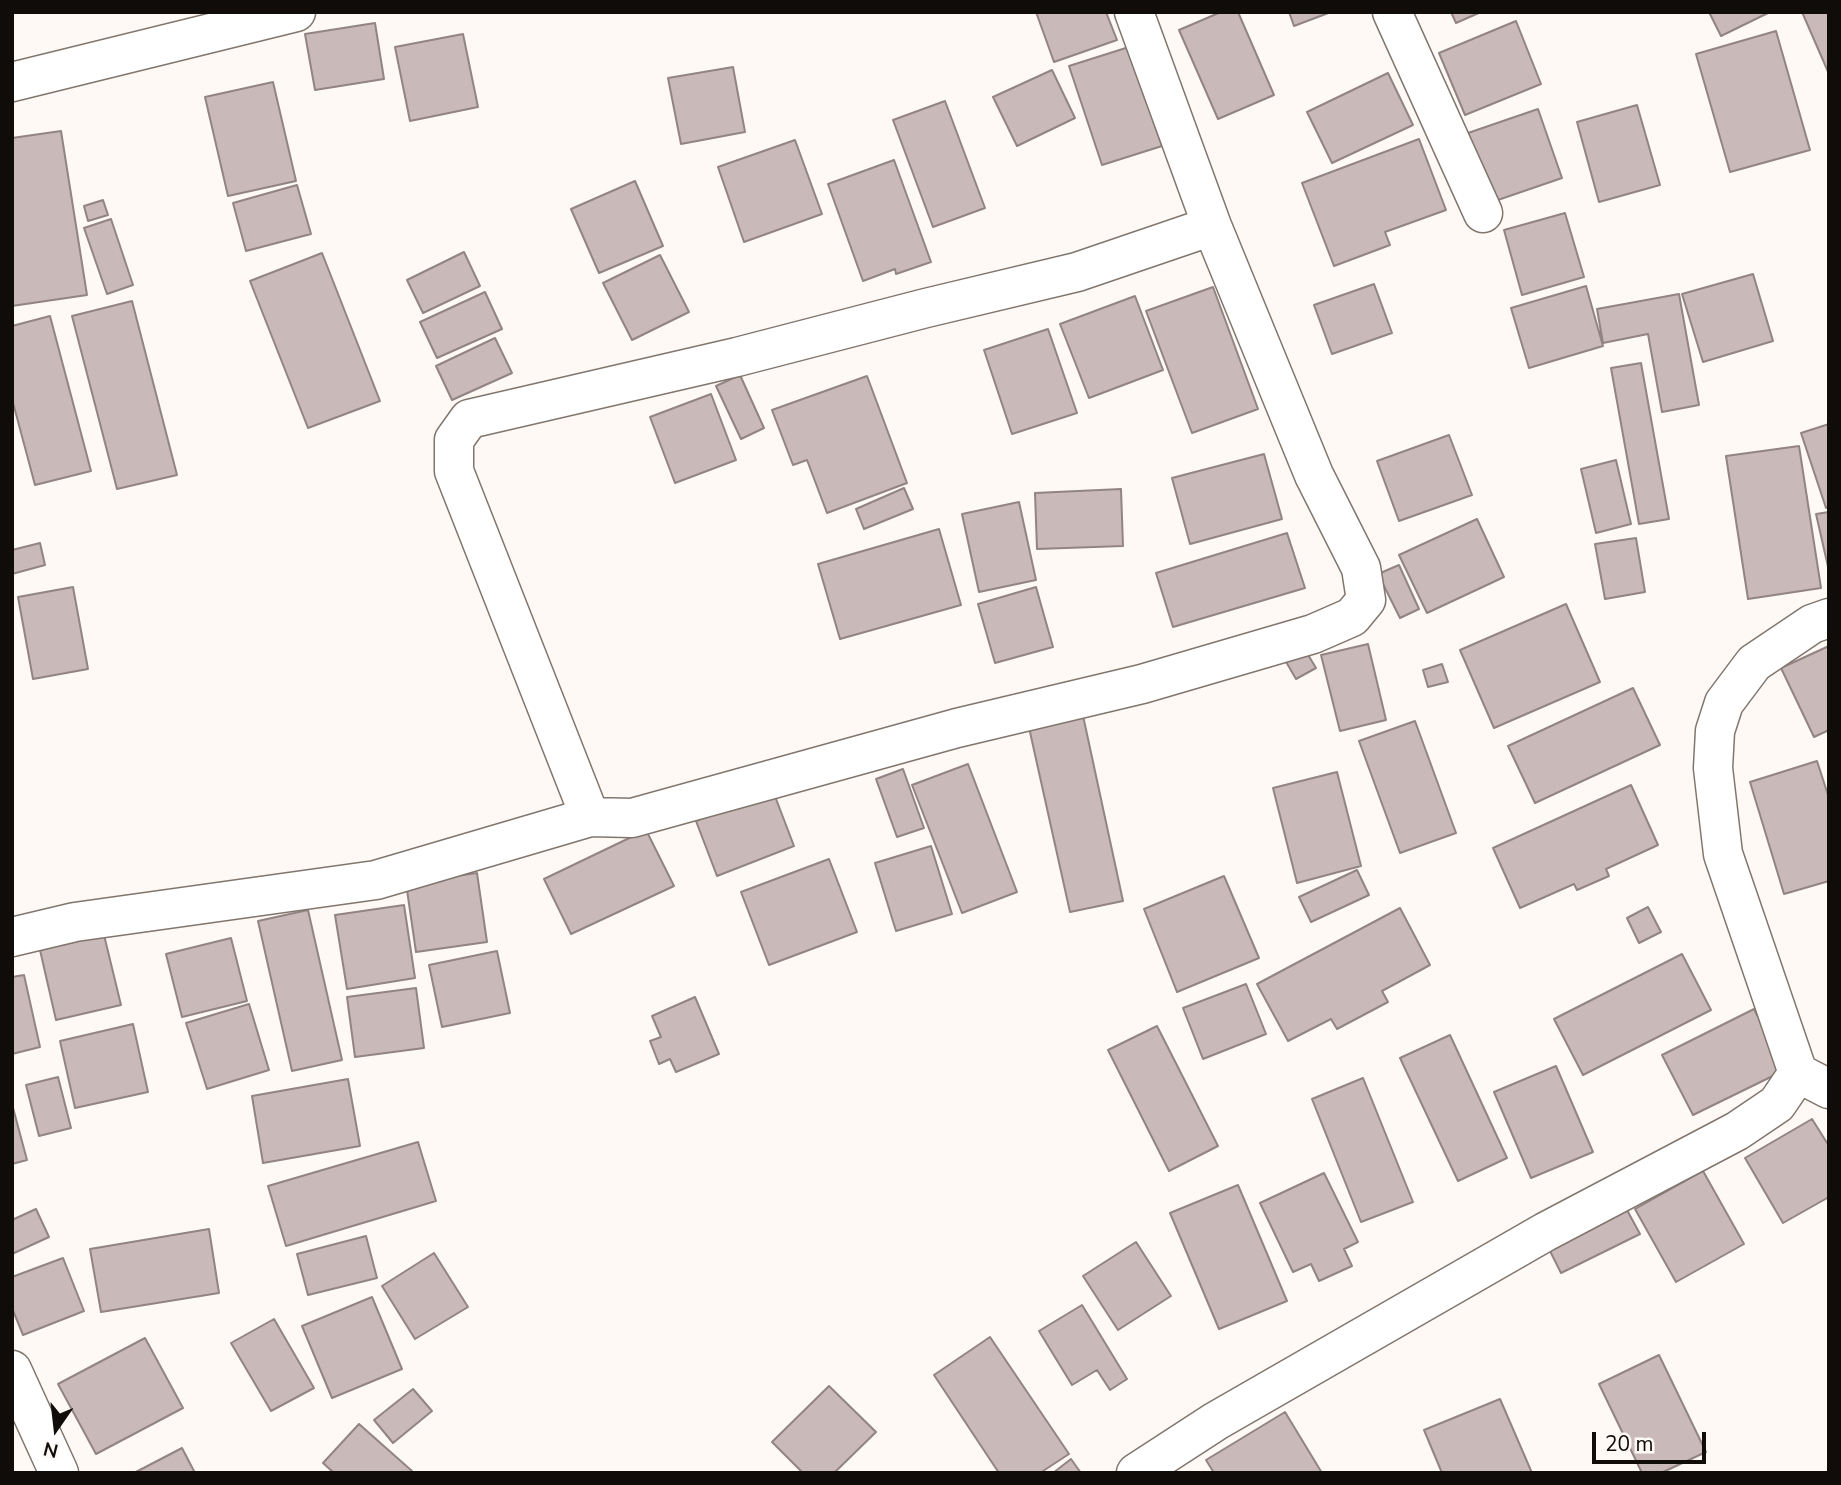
<!DOCTYPE html>
<html>
<head>
<meta charset="utf-8">
<style>
  body { margin:0 }
  #map { position:relative; width:1841px; height:1485px; overflow:hidden; background:#fef9f5; font-family:"Nunito Sans",sans-serif }
  canvas { display:block }
  .frame { position:absolute; inset:0; border:14px solid #100c09; pointer-events:none }
  .north { position:absolute; left:21px; top:1394px; width:70px; height:70px; -webkit-text-stroke:5px #fef9f5; paint-order:stroke; rotate:194deg; font-size:19px; font-weight:700; line-height:28px; text-align:center; color:#100c09 }
  .north::after { content:''; display:block; margin:auto; width:24px; height:32px; background:#100c09; clip-path:polygon(50% 0,100% 100%,50% 72%,0 100%) }
  .scale { position:absolute; left:1592px; top:1432px; width:114px; height:32px; box-sizing:border-box; border:4px solid #100c09; border-top:0; padding-left:9px; font-size:21px; line-height:24px; white-space:nowrap; color:#100c09; -webkit-text-stroke:5px #fef9f5; paint-order:stroke }
</style>
</head>
<body>
<div id="map">
<canvas width="1841" height="1485"></canvas>
<div class="frame"></div>
<div class="north">N</div>
<div class="scale">20 m</div>
</div>
<script>
const context = document.querySelector('canvas').getContext('2d');
context.lineJoin = 'round';
function paint(path, color) { context.fillStyle = color; context.fill(path, 'evenodd'); }
const poly = rows => new Path2D(rows.map(r => 'M' + r).join(''));
function strokePath(path, color, width, dash) { context.strokeStyle = color; context.lineWidth = width; context.lineCap = dash ? 'butt' : 'round'; context.setLineDash(dash || []); context.stroke(path); }
const building = poly([
  [1036,12,1106,12,1117,40,1054,62,1036,12],
  [1221,12,1238,12,1274,95,1218,119,1179,30,1221,12],
  [1289,12,1331,12,1294,26,1289,12],
  [1451,12,1481,12,1456,23,1451,12],
  [1709,12,1770,12,1721,36,1709,12],
  [1802,12,1829,12,1829,74,1802,12],
  [1516,21,1541,84,1465,115,1439,53,1516,21],
  [375,23,384,79,315,90,305,34,375,23],
  [1776,31,1810,150,1730,172,1696,54,1776,31],
  [463,34,478,107,410,121,395,47,463,34],
  [1129,47,1162,146,1102,165,1069,66,1129,47],
  [733,67,745,132,681,144,668,78,733,67],
  [1052,70,1075,118,1017,146,993,97,1052,70],
  [1388,73,1413,125,1332,163,1307,112,1388,73],
  [273,82,296,181,228,196,205,97,273,82],
  [945,101,985,208,933,227,893,120,945,101],
  [1637,105,1660,185,1599,202,1577,122,1637,105],
  [1538,109,1562,178,1492,202,1468,133,1538,109],
  [61,131,87,295,12,306,12,138,61,131],
  [1419,139,1446,210,1385,232,1390,245,1334,266,1302,183,1419,139],
  [795,140,822,214,744,242,718,167,795,140],
  [894,160,931,262,896,274,895,269,863,281,828,184,894,160],
  [635,181,663,246,599,273,571,209,635,181],
  [297,185,311,234,246,251,233,203,297,185],
  [103,200,108,215,88,221,84,206,103,200],
  [1565,213,1584,277,1522,295,1504,230,1565,213],
  [111,219,133,285,107,294,84,228,111,219],
  [464,252,480,286,423,313,407,280,464,252],
  [322,253,380,401,308,428,250,281,322,253],
  [660,255,689,312,632,340,603,283,660,255],
  [1753,274,1773,341,1703,362,1682,294,1753,274],
  [1374,284,1392,333,1332,354,1314,305,1374,284],
  [1586,286,1603,346,1529,368,1511,308,1586,286],
  [1213,287,1258,409,1192,433,1146,311,1213,287],
  [485,292,502,329,437,358,420,322,485,292],
  [1679,294,1699,405,1662,412,1648,334,1603,343,1597,309,1679,294],
  [1135,296,1163,370,1089,398,1060,324,1135,296],
  [132,301,177,475,117,489,72,316,132,301],
  [50,316,91,471,35,485,12,399,12,326,50,316],
  [1048,329,1077,413,1012,434,984,350,1048,329],
  [495,338,512,373,452,400,436,366,495,338],
  [1641,363,1669,519,1639,524,1611,368,1641,363],
  [740,375,764,428,741,439,716,386,740,375],
  [867,376,907,483,827,513,807,460,793,465,772,410,867,376],
  [711,394,736,460,675,483,650,417,711,394],
  [1829,424,1829,507,1826,508,1801,433,1829,424],
  [1449,435,1472,495,1399,521,1377,461,1449,435],
  [1799,446,1821,588,1748,599,1726,456,1799,446],
  [1264,454,1282,519,1190,544,1172,478,1264,454],
  [1616,460,1631,524,1596,533,1581,469,1616,460],
  [904,488,913,509,864,529,856,509,904,488],
  [1121,489,1123,546,1037,549,1035,493,1121,489],
  [1019,502,1036,580,979,592,962,514,1019,502],
  [1829,512,1829,571,1816,514,1829,512],
  [1477,519,1504,577,1427,613,1399,555,1477,519],
  [939,529,961,605,840,639,818,564,939,529],
  [1287,533,1305,588,1173,627,1156,573,1287,533],
  [1636,538,1645,592,1605,599,1595,544,1636,538],
  [40,543,45,565,12,574,12,550,40,543],
  [1399,565,1419,609,1400,618,1378,574,1399,565],
  [73,587,88,669,33,679,18,597,73,587],
  [1036,587,1053,647,995,663,978,604,1036,587],
  [1566,604,1600,682,1494,728,1460,650,1566,604],
  [1368,644,1386,720,1340,731,1321,655,1368,644],
  [1829,646,1829,730,1814,737,1781,668,1829,646],
  [1304,648,1316,668,1296,679,1285,660,1304,648],
  [1442,664,1448,682,1428,687,1423,670,1442,664],
  [1633,688,1660,745,1535,803,1508,746,1633,688],
  [1082,711,1123,901,1070,912,1028,723,1082,711],
  [1415,721,1456,833,1400,853,1359,741,1415,721],
  [1817,761,1829,798,1829,881,1784,894,1750,782,1817,761],
  [968,764,1017,892,962,913,912,785,968,764],
  [903,769,924,828,897,837,876,779,903,769],
  [1337,772,1361,866,1297,883,1273,788,1337,772],
  [1631,785,1658,845,1606,869,1609,876,1577,890,1574,884,1520,908,1493,848,1631,785],
  [773,791,794,846,717,876,696,821,773,791],
  [646,830,674,886,571,934,544,879,646,830],
  [931,846,952,914,896,931,875,863,931,846],
  [829,859,857,932,769,965,741,892,829,859],
  [1357,870,1369,895,1311,922,1299,897,1357,870],
  [477,873,487,942,416,952,406,883,477,873],
  [1224,876,1259,958,1177,992,1144,909,1224,876],
  [404,905,415,978,347,989,335,915,404,905],
  [1648,907,1661,932,1639,943,1627,918,1648,907],
  [1400,908,1430,965,1382,991,1388,1002,1337,1029,1331,1019,1288,1041,1257,984,1400,908],
  [308,910,342,1060,292,1071,258,921,308,910],
  [104,935,121,1005,56,1020,40,950,104,935],
  [231,938,247,1001,182,1017,166,954,231,938],
  [497,951,510,1013,442,1027,429,965,497,951],
  [1682,954,1711,1010,1583,1075,1554,1019,1682,954],
  [24,975,40,1047,12,1054,12,977,24,975],
  [1246,984,1266,1034,1203,1059,1183,1008,1246,984],
  [416,988,424,1048,355,1057,347,997,416,988],
  [695,997,719,1054,676,1072,670,1059,659,1064,650,1041,661,1037,652,1016,695,997],
  [249,1004,269,1070,207,1089,186,1023,249,1004],
  [1754,1009,1785,1070,1693,1115,1662,1055,1754,1009],
  [133,1024,148,1092,75,1108,60,1041,133,1024],
  [1157,1026,1218,1146,1169,1171,1108,1050,1157,1026],
  [1450,1035,1507,1158,1458,1181,1400,1058,1450,1035],
  [1556,1066,1593,1152,1531,1178,1494,1092,1556,1066],
  [58,1077,71,1128,39,1136,26,1085,58,1077],
  [1363,1078,1413,1202,1361,1222,1312,1099,1363,1078],
  [348,1079,360,1146,263,1163,252,1096,348,1079],
  [12,1104,27,1160,12,1164,12,1104],
  [1812,1119,1829,1146,1829,1197,1783,1223,1745,1158,1812,1119],
  [418,1142,436,1201,286,1246,268,1186,418,1142],
  [1703,1171,1744,1244,1676,1282,1635,1209,1703,1171],
  [1324,1173,1358,1242,1344,1249,1352,1266,1319,1281,1311,1264,1293,1272,1260,1203,1324,1173],
  [1238,1185,1287,1301,1219,1329,1170,1213,1238,1185],
  [36,1209,49,1237,12,1254,12,1220,36,1209],
  [1627,1210,1640,1234,1561,1273,1549,1249,1627,1210],
  [209,1229,219,1293,101,1312,90,1249,209,1229],
  [366,1236,377,1278,308,1295,297,1254,366,1236],
  [1136,1242,1171,1296,1118,1330,1083,1276,1136,1242],
  [434,1253,468,1307,415,1339,382,1286,434,1253],
  [63,1258,84,1311,23,1335,12,1308,12,1277,63,1258],
  [372,1297,402,1369,332,1398,302,1326,372,1297],
  [1082,1305,1127,1379,1110,1390,1097,1370,1072,1385,1039,1331,1082,1305],
  [274,1319,314,1388,271,1411,231,1343,274,1319],
  [990,1337,1069,1454,1040,1473,999,1473,934,1375,990,1337],
  [145,1338,183,1408,96,1454,58,1384,145,1338],
  [1659,1355,1706,1452,1661,1473,1642,1473,1599,1384,1659,1355],
  [829,1386,876,1432,834,1473,803,1473,772,1442,829,1386],
  [413,1389,432,1411,393,1443,374,1420,413,1389],
  [1500,1399,1532,1473,1442,1473,1424,1430,1500,1399],
  [1285,1412,1322,1473,1214,1473,1206,1460,1285,1412],
  [359,1424,412,1471,410,1473,334,1473,323,1463,359,1424],
  [182,1448,195,1473,134,1473,182,1448],
  [1071,1459,1081,1473,1053,1473,1071,1459]
]);
paint(building, '#c9bab9');
strokePath(building, '#928483', 2);
const minor = poly([
  [1392,12,1483,213],
  [12,82,296,12],
  [590,817,454,471,454,440,469,419,737,357,926,308,1077,272,1212,226],
  [12,937,75,922,376,880,590,817,632,818,957,728,1142,684,1313,634,1352,617,1366,600,1361,568,1314,475,1212,226,1134,12],
  [1798,1073,1829,1089],
  [12,1370,59,1473],
  [1136,1473,1216,1421,1545,1232,1737,1131,1777,1104,1798,1073,1723,854,1713,768,1715,731,1724,703,1754,663,1812,624,1829,618]
]);
strokePath(minor, '#80766e', 41);
strokePath(minor, '#fff', 38);
</script>
</body>
</html>
